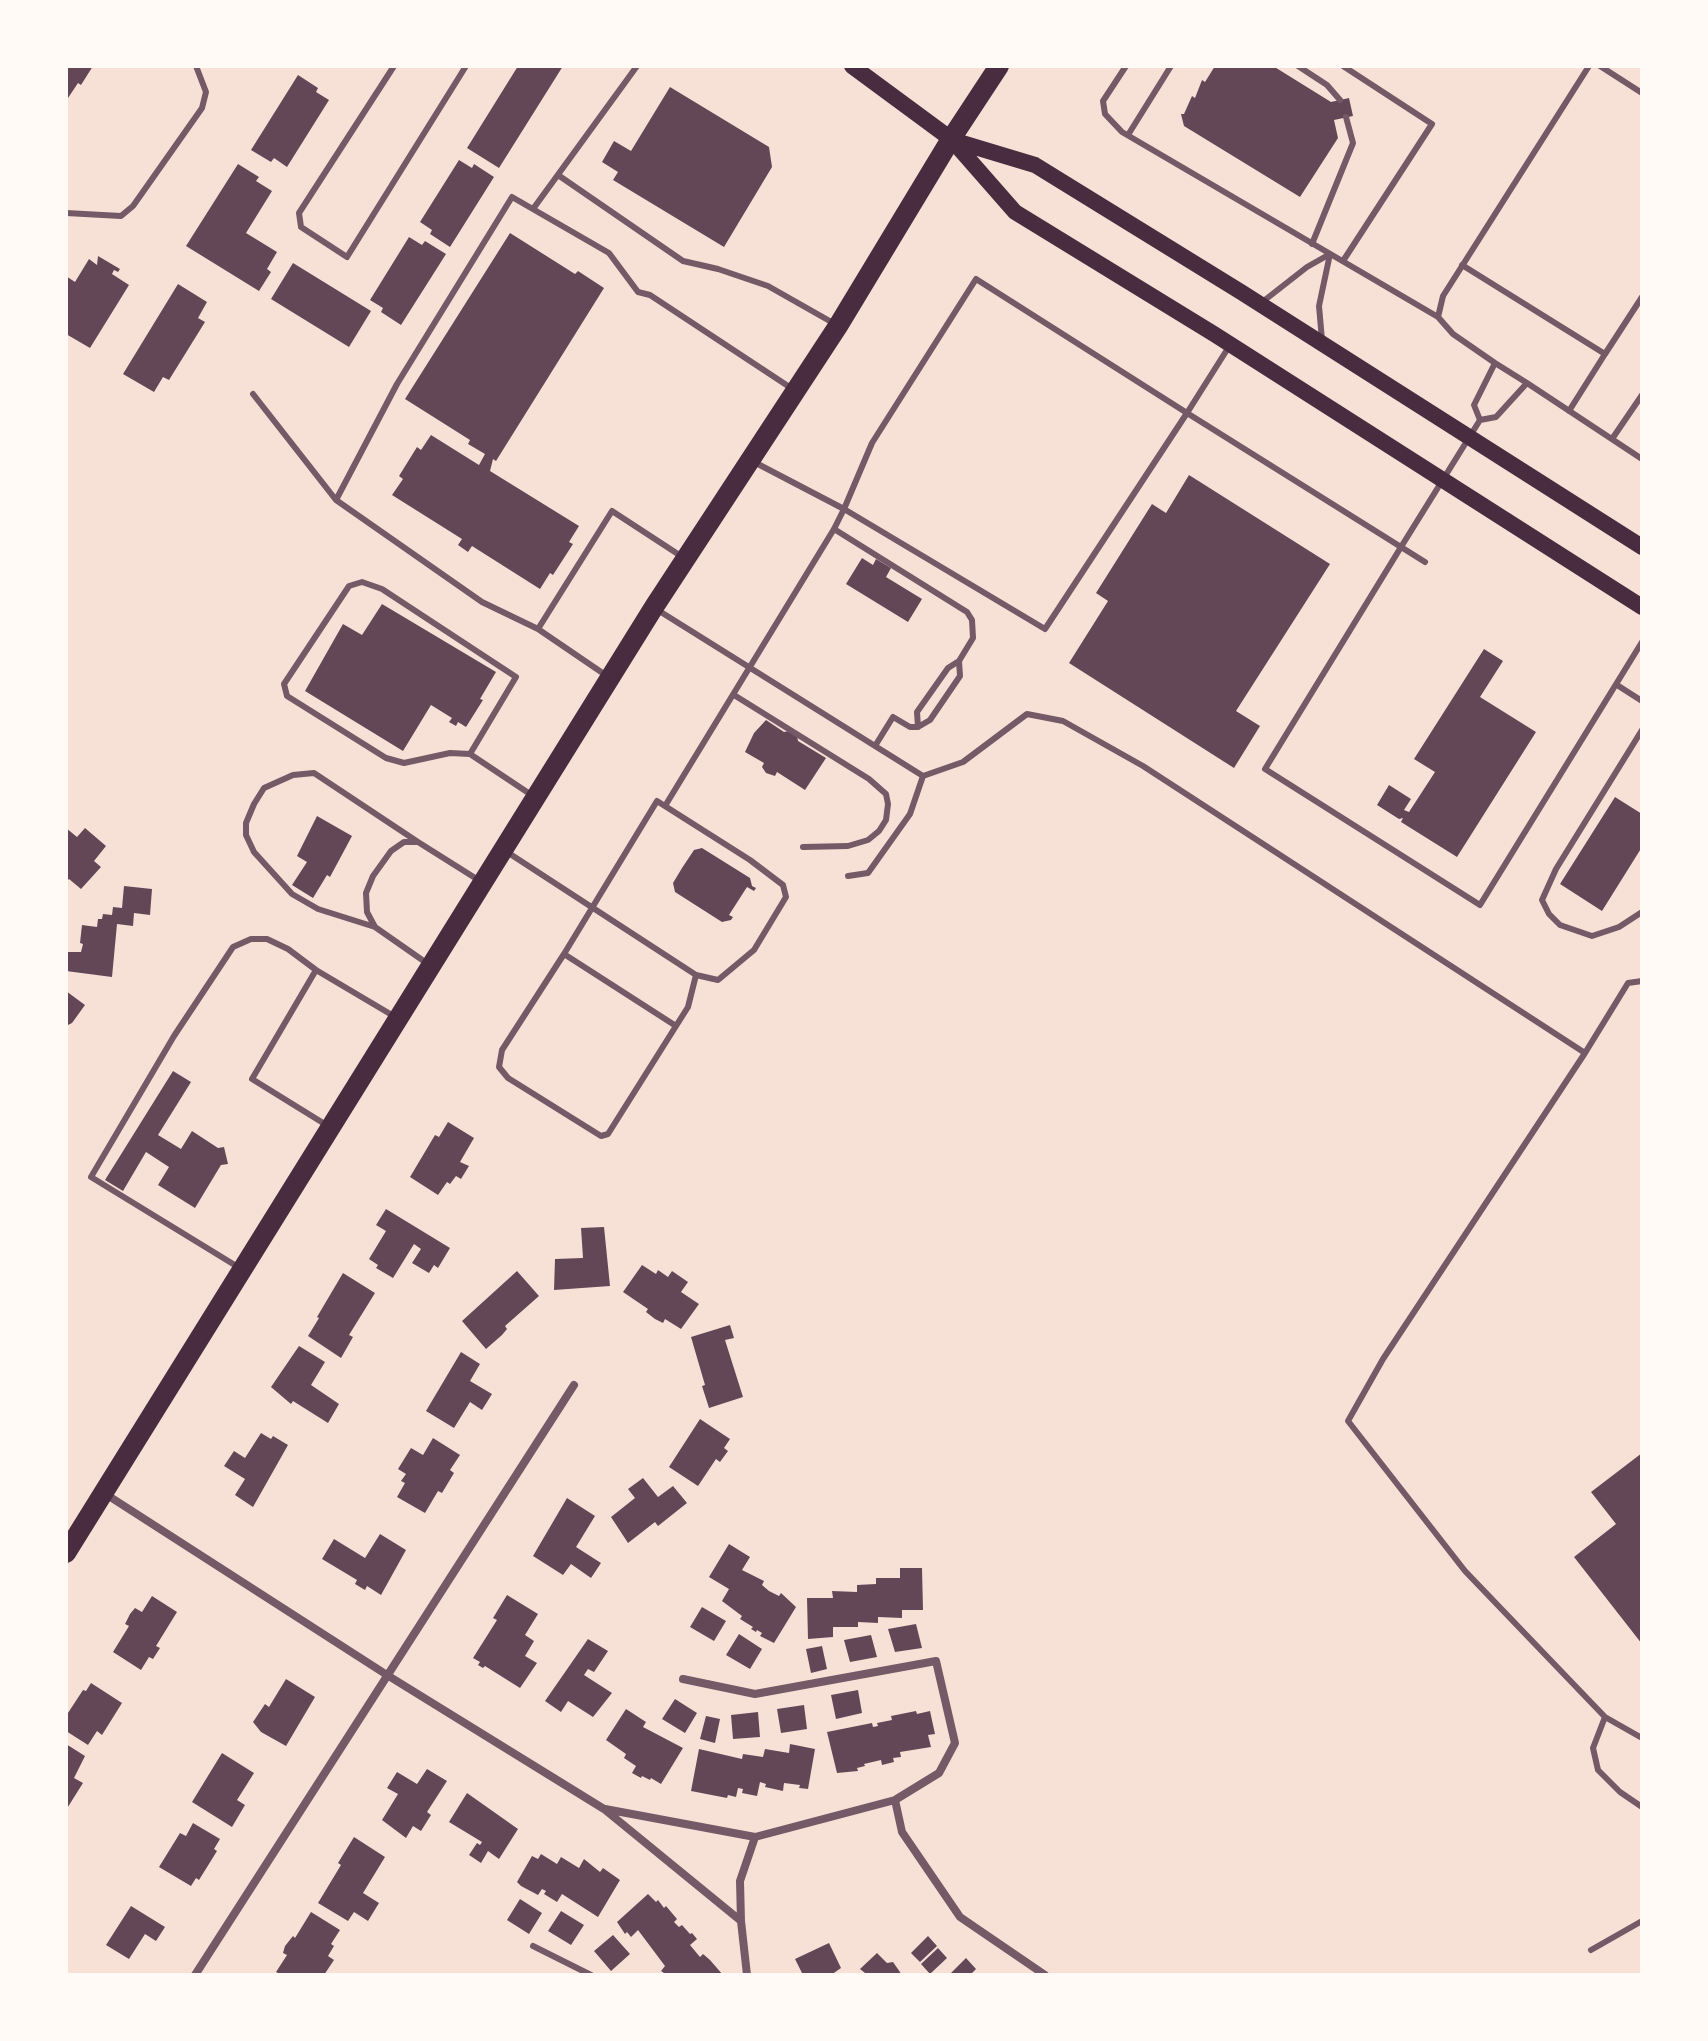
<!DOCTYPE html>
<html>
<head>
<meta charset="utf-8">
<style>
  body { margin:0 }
  #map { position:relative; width:1708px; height:2041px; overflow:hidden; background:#f7e1d7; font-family:"Fira Sans Condensed",sans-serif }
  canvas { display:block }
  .frame { position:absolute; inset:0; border:68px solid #fffaf5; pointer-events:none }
</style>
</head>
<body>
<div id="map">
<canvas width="1708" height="2041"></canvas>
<div class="frame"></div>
</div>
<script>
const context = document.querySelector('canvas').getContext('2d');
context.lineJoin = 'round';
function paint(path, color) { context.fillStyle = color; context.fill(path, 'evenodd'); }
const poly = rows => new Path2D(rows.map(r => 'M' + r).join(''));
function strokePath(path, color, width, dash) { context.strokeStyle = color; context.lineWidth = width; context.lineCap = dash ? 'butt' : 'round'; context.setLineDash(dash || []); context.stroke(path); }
paint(poly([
  [66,66,93,66,81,85,78,83,66,101],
  [518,66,563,66,499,168,467,148],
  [1215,66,1273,66,1331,102,1349,98,1353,116,1334,120,1338,138,1300,197,1184,126,1181,114,1184,114,1192,96,1195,98,1202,80,1205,82],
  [298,75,318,88,316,92,329,100,287,167,274,158,271,162,251,150],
  [670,87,769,147,772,167,724,247,613,180,618,172,602,162,614,141,631,151],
  [459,160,472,168,474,164,494,177,450,247,430,234,432,230,420,222],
  [238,164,259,177,256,181,272,191,246,233,277,252,267,269,271,272,259,291,186,246],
  [510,233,575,274,578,271,604,288,496,461,493,459,490,471,579,526,569,542,573,544,553,575,550,573,540,589,472,546,468,552,458,545,462,539,392,495,403,479,399,476,417,447,421,450,431,435,479,465,485,454,468,444,470,440,405,399],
  [409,237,422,245,425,241,446,254,401,325,381,312,383,308,370,300],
  [98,256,120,269,118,272,114,270,112,274,129,285,90,348,66,334,66,276,75,282,89,259,97,265],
  [293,263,371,311,349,347,271,299],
  [178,284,207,302,198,318,205,322,169,380,163,377,154,392,123,374],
  [1189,475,1330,564,1236,711,1260,726,1234,768,1069,663,1108,601,1096,593,1152,504,1166,513],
  [862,558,873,565,876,559,891,568,886,577,922,599,908,622,846,584],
  [382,604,496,672,480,699,483,700,466,727,458,722,456,726,449,722,452,718,431,705,403,751,305,691,343,624,362,635],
  [1484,649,1503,661,1480,697,1536,732,1457,857,1401,822,1403,818,1399,819,1377,805,1389,785,1411,799,1404,810,1409,812,1435,772,1414,759],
  [766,720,784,732,789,731,797,735,798,741,826,758,805,790,777,772,775,776,766,773,762,767,764,763,745,752,754,733],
  [1615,797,1642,814,1642,847,1602,911,1560,884],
  [317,816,352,836,330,877,327,875,313,898,292,885,307,862,297,856],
  [66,828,77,837,85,828,106,846,94,861,101,867,81,889,69,879,66,882],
  [702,848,750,878,752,886,756,888,754,891,747,887,729,915,733,917,731,920,722,922,675,892,673,883,682,868,694,850],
  [124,886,152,889,150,915,134,913,133,926,117,924,112,977,66,971,66,952,81,952,83,944,80,943,82,925,97,927,98,919,102,919,103,914,112,915,113,907,122,908],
  [66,991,85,1005,72,1023,66,1026],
  [173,1071,191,1082,158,1135,181,1149,192,1131,218,1148,224,1147,228,1164,221,1165,195,1208,158,1185,169,1167,146,1152,123,1191,105,1180],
  [448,1122,474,1138,460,1162,469,1166,461,1179,456,1176,450,1184,447,1182,438,1195,410,1177,435,1135,439,1137],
  [386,1209,450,1248,438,1268,434,1265,429,1273,412,1263,421,1249,414,1244,393,1278,376,1268,378,1265,369,1259,386,1231,376,1225],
  [604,1227,610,1286,554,1290,555,1259,583,1258,581,1228],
  [642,1265,656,1274,658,1270,668,1277,672,1271,688,1282,681,1292,699,1304,681,1329,665,1319,663,1323,655,1319,646,1312,648,1309,623,1292],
  [517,1271,539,1296,505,1326,507,1329,502,1335,486,1349,462,1321],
  [343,1273,375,1293,349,1335,353,1337,341,1358,308,1336,319,1318,317,1317],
  [730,1325,734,1338,725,1340,743,1397,709,1408,702,1386,705,1385,691,1337],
  [299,1346,325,1362,311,1385,339,1404,328,1423,293,1401,291,1404,271,1387],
  [461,1352,480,1364,470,1381,492,1394,482,1410,470,1402,454,1428,426,1411],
  [700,1419,730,1439,724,1448,728,1451,720,1462,716,1459,698,1486,669,1467],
  [261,1433,271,1439,273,1436,288,1445,253,1507,235,1495,245,1479,224,1466,234,1451,245,1458],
  [433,1438,460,1455,450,1470,454,1473,442,1493,438,1491,425,1513,397,1497,405,1483,401,1481,406,1474,398,1469,411,1448,423,1455],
  [1642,1453,1642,1644,1574,1557,1616,1524,1591,1492],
  [643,1478,658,1497,673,1486,687,1503,658,1526,655,1522,628,1543,611,1517,635,1498,628,1489],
  [567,1498,595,1516,576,1547,601,1563,591,1578,571,1564,563,1575,533,1556],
  [380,1534,406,1550,381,1595,367,1586,365,1590,355,1584,357,1580,322,1559,334,1539,365,1558],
  [729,1544,750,1557,742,1570,764,1581,762,1585,769,1591,779,1596,781,1593,796,1607,774,1643,760,1636,762,1633,757,1630,756,1632,751,1629,753,1627,740,1619,742,1616,722,1601,729,1589,709,1577],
  [900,1568,922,1568,923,1610,902,1610,902,1618,878,1617,878,1623,858,1622,858,1627,833,1627,833,1637,808,1639,807,1598,833,1598,832,1591,857,1592,857,1585,876,1584,876,1578,900,1578],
  [507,1595,538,1614,525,1635,534,1641,525,1656,537,1663,520,1688,485,1666,483,1668,478,1665,480,1662,473,1658,497,1620,493,1618],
  [152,1596,177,1612,156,1646,160,1648,153,1659,149,1657,141,1670,113,1652,129,1626,125,1624,130,1614,135,1608,142,1612],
  [702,1607,726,1621,714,1641,690,1627],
  [916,1624,922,1648,895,1652,888,1629],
  [739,1634,762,1649,750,1669,726,1655],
  [871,1635,877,1657,850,1662,844,1640],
  [588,1639,608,1651,594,1672,588,1669,584,1675,612,1693,593,1717,568,1701,561,1712,545,1701],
  [822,1646,827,1669,811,1673,806,1649],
  [286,1679,315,1697,286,1746,261,1732,253,1722,265,1704,269,1707],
  [91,1683,122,1703,102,1735,97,1731,88,1745,66,1731,66,1716,83,1690,86,1691],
  [858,1690,862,1713,836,1719,831,1695],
  [675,1699,697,1713,685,1733,662,1719],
  [804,1705,807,1729,781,1733,777,1709],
  [626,1709,646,1722,643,1727,683,1748,661,1784,651,1778,650,1780,642,1776,641,1778,632,1773,636,1766,624,1758,626,1754,606,1740],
  [916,1711,917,1714,930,1711,935,1734,928,1735,931,1747,900,1752,901,1757,893,1758,894,1762,882,1765,881,1760,864,1764,865,1766,857,1768,858,1771,837,1773,827,1732,872,1723,873,1727,878,1726,877,1723,892,1720,891,1716],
  [758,1712,760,1737,733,1739,731,1715],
  [706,1716,720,1719,715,1743,700,1739],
  [66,1744,85,1756,74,1778,83,1783,66,1810],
  [790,1744,815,1749,808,1789,799,1788,800,1785,784,1783,783,1791,765,1787,766,1784,760,1782,757,1796,742,1793,743,1789,738,1788,736,1797,728,1795,727,1798,691,1791,699,1749,742,1759,743,1754,763,1757,765,1749,789,1753],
  [222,1753,254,1773,237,1800,245,1805,232,1827,192,1802],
  [427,1769,447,1781,427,1812,431,1815,421,1831,413,1826,406,1838,382,1820,398,1794,387,1788,397,1772,417,1784],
  [467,1793,518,1829,499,1859,488,1851,481,1863,469,1855,477,1843,480,1845,482,1842,449,1822],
  [193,1823,220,1839,214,1849,217,1851,199,1880,196,1878,191,1886,159,1867,180,1833,186,1836],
  [354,1837,385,1857,363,1893,379,1903,368,1921,354,1912,348,1921,318,1903,341,1865,338,1863],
  [541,1854,557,1864,561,1857,579,1868,584,1859,600,1872,603,1868,620,1880,598,1917,562,1894,557,1902,544,1894,546,1891,542,1889,538,1895,521,1886,517,1882,532,1856,538,1859],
  [648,1894,656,1902,658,1900,664,1908,666,1906,677,1919,674,1922,679,1927,682,1925,690,1934,692,1933,697,1939,690,1945,700,1957,703,1954,710,1960,723,1975,667,1975,661,1971,665,1966,638,1930,631,1937,627,1932,625,1934,617,1922],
  [520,1899,542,1913,529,1934,507,1920],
  [131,1906,165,1927,156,1941,145,1934,129,1959,106,1945],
  [561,1911,584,1925,571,1945,548,1931],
  [311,1912,340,1930,331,1944,334,1946,328,1956,334,1960,324,1975,282,1975,276,1972,287,1955,283,1953,285,1946,293,1936,295,1938],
  [613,1935,630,1954,611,1971,594,1951],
  [928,1936,937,1946,920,1962,911,1953],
  [829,1943,841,1968,831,1975,803,1975,795,1959],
  [938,1948,947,1958,930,1974,921,1964],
  [877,1953,887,1963,893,1962,902,1975,865,1973,860,1969],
  [966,1958,976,1969,970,1975,949,1975]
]), '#644757');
strokePath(poly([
  [394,66,299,213,301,227,347,257,466,66],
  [1126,66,1103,101,1105,114,1122,132,1438,317],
  [1298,66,1327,85,1340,100],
  [1600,66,1642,93],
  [1128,135,1171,66],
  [558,175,683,261,718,269,768,286,835,324],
  [533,209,637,66],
  [66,213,121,216,133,206,202,108,206,92,196,66],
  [1312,244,1353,143,1346,117],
  [1343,261,1432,124,1343,66],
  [1462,265,1605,354,1569,411],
  [1261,303,1307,267,1330,254,1319,306,1322,340],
  [1230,345,1187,413,1401,547,1265,769,1480,905,1642,642],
  [1605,354,1642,297],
  [1495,363,1527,383],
  [253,394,336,500,482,602,538,629],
  [1480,420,1474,405,1495,363,1453,334,1438,317,1443,296,1589,66],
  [1612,439,1642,395],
  [336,500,397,384,512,197,609,253,638,292,650,295,791,388],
  [834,529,967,612,972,620,973,638,959,661,948,668,917,712,918,727],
  [1425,562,1401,547,1480,420,1496,417,1527,383,1642,459],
  [656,609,923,776,963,762,1027,714,1063,721,1143,766,1585,1053],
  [607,676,538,629,612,511,684,558],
  [1617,685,1642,701],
  [734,695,869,779,886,794,888,804,886,820,879,831,868,840,848,846,803,847],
  [1642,730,1556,869,1542,900,1549,914,1560,925,1592,936,1619,927,1642,912],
  [875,746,893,717,910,727,918,727,930,720,960,676,959,661],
  [470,754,516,677,382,589,362,582,349,586,284,684,287,696,386,758,404,763,450,753,470,754,533,796],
  [665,806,834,529,844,509,872,443,976,279,1187,413,1045,629,844,509,754,462],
  [507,852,696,975,688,1007,676,1026,608,1134,601,1136,508,1078,499,1067,502,1050,564,954,676,1026],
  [848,876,868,873,910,814,923,776],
  [375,927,318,909,292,894,254,852,246,835,246,823,254,804,264,788,293,775,314,773,418,842],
  [564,954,657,801,750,860,783,885,786,897,754,950,718,980,696,975],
  [428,964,375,927,367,912,366,893,373,876,391,851,404,842,418,842,480,881],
  [1642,981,1628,983,1585,1053,1383,1359,1348,1421,1465,1571,1605,1717,1593,1748,1598,1770,1620,1792,1642,1807],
  [328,1126,252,1079,316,970,397,1018],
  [238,1267,91,1177,174,1036,233,947,251,939,267,939,288,949,316,970],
  [1605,1717,1642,1738],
  [533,1946,591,1975],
  [1591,1950,1642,1921]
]), '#755966', 6);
strokePath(poly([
  [104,1493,387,1675,604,1809,741,1921,747,1975],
  [683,1679,755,1694,936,1661,955,1743,939,1773,895,1800],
  [605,1809,755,1837,895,1800,902,1832,960,1917,1045,1975],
  [741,1921,740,1881,755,1837],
  [195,1975,574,1385]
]), '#755966', 8);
strokePath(poly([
  [852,66,951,139,1015,212,1214,334,1642,607],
  [952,140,1035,165,1241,292,1642,547]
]), '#4a2c40', 16);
strokePath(poly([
  [66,1553,654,607,838,326,951,139,999,66]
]), '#4a2c40', 20);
</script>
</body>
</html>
